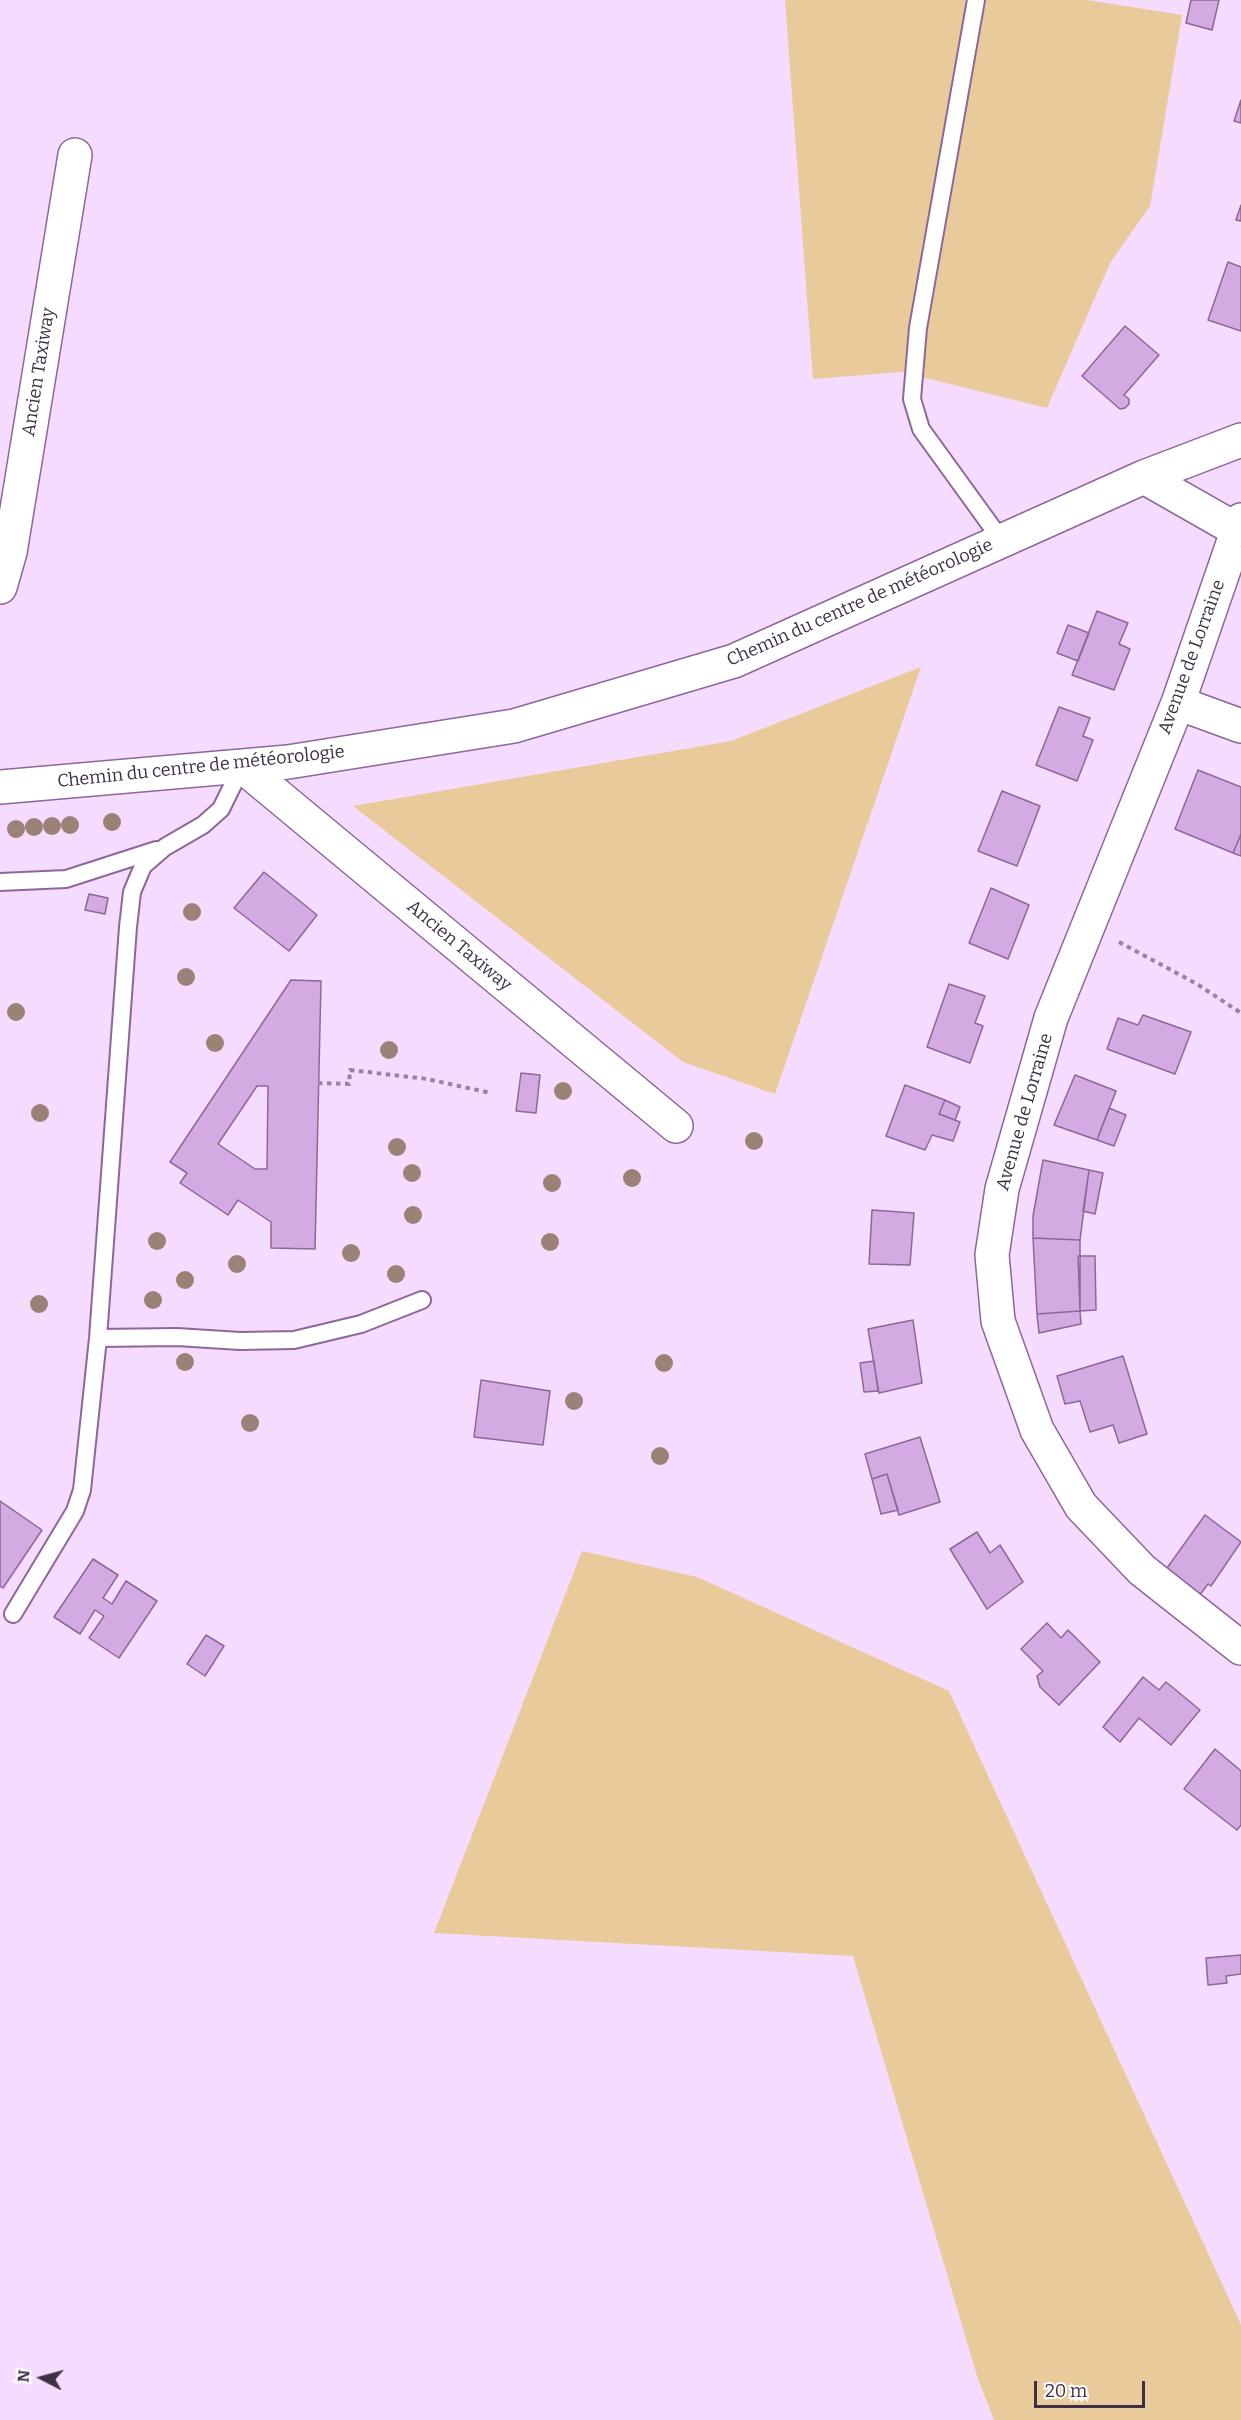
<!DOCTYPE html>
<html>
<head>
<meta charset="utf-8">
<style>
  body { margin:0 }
  #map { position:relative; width:1241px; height:2420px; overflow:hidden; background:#f5dbfd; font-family:Bitter,serif }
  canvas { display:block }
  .north { position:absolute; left:12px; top:2348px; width:60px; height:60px; -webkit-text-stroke:4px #fff; paint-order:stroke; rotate:276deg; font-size:16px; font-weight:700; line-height:24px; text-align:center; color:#3f2f45 }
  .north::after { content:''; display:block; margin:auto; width:21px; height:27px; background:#3f2f45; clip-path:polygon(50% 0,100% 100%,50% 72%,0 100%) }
  .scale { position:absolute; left:1034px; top:2381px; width:111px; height:27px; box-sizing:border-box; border:3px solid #3f2f45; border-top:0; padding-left:8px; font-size:18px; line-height:21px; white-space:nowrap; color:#3f2f45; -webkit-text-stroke:4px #fff; paint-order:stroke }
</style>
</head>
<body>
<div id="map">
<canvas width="1241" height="2420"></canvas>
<div class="north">N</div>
<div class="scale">20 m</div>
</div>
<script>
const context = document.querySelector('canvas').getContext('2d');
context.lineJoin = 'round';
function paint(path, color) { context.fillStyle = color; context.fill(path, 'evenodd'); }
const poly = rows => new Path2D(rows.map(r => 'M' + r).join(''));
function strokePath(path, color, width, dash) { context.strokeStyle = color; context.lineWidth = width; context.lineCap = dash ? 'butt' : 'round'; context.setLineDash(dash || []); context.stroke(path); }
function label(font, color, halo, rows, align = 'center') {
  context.font = font + ' Bitter,serif'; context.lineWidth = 4.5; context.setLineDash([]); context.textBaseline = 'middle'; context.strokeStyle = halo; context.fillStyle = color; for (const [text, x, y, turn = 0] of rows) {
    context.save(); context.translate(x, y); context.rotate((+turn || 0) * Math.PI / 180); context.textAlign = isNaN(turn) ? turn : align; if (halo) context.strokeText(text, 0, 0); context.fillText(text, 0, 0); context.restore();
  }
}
paint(poly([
  [785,0,1087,0,1182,15,1150,206,1110,263,1047,408,901,372,813,379],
  [921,667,775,1094,683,1062,353,806,731,741],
  [582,1551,697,1577,949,1691,1241,2325,1241,2420,994,2420,978,2379,853,1956,434,1933]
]), '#e9ca9b');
const building = poly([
  [1191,0,1219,0,1212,30,1186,23,1191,0],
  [1241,100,1241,123,1234,121,1241,100],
  [1241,205,1241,221,1236,220,1241,205],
  [1228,262,1241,267,1241,331,1208,320,1228,262],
  [1125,326,1159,355,1124,395,1129,399,1129,404,1125,408,1120,409,1082,376,1125,326],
  [1097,611,1128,623,1119,644,1130,649,1114,690,1072,675,1097,611],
  [1068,625,1089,633,1078,661,1057,653,1068,625],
  [1059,707,1090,718,1083,736,1093,740,1077,781,1036,765,1059,707],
  [1198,770,1241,787,1241,834,1233,853,1175,829,1198,770],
  [1002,791,1040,806,1017,866,978,851,1002,791],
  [1241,834,1241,856,1233,853,1241,834],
  [264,872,317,915,289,951,234,908,264,872],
  [991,888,1029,905,1008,959,969,943,991,888],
  [89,894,108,898,105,914,85,910,89,894],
  [291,980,321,981,315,1249,271,1248,271,1222,238,1200,228,1215,180,1183,187,1173,170,1162,291,980],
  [257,1086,268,1086,267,1169,255,1169,218,1144,257,1086],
  [949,984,985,996,975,1023,983,1026,970,1063,927,1047,949,984],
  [1143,1015,1191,1032,1175,1074,1107,1049,1118,1018,1138,1025,1143,1015],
  [521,1073,540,1075,536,1113,516,1111,521,1073],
  [1075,1075,1116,1091,1097,1140,1054,1125,1075,1075],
  [905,1085,945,1100,939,1114,960,1122,953,1141,932,1135,925,1150,886,1136,905,1085],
  [945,1100,960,1107,955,1120,939,1114,945,1100],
  [1109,1108,1126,1115,1114,1146,1097,1140,1109,1108],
  [1043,1160,1089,1170,1080,1240,1033,1238,1033,1216,1043,1160],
  [1089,1170,1103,1173,1095,1214,1083,1211,1089,1170],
  [872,1210,914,1213,910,1265,869,1264,872,1210],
  [1033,1238,1080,1240,1080,1311,1037,1314,1033,1238],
  [1078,1256,1095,1256,1096,1310,1080,1311,1078,1256],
  [1080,1311,1081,1324,1039,1333,1037,1314,1080,1311],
  [913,1320,922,1383,879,1393,868,1329,913,1320],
  [1123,1356,1147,1434,1119,1443,1113,1425,1090,1432,1080,1401,1065,1404,1057,1376,1123,1356],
  [874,1361,878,1391,864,1392,860,1363,874,1361],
  [481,1380,550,1391,543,1445,474,1437,481,1380],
  [920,1437,940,1502,899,1515,887,1474,872,1479,865,1454,920,1437],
  [887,1474,898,1510,881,1514,872,1479,887,1474],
  [0,1501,42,1530,3,1588,0,1586,0,1501],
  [1205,1515,1241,1542,1211,1586,1208,1584,1196,1600,1162,1575,1205,1515],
  [977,1532,990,1553,1000,1545,1023,1582,987,1609,950,1549,977,1532],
  [93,1559,118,1575,103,1598,112,1604,126,1581,157,1601,119,1658,89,1638,104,1616,95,1610,80,1634,54,1617,93,1559],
  [1047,1623,1061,1638,1068,1630,1100,1662,1059,1705,1040,1687,1037,1676,1043,1671,1021,1649,1047,1623],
  [206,1635,224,1646,205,1676,187,1664,206,1635],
  [1143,1677,1159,1690,1166,1682,1200,1710,1171,1745,1139,1718,1120,1742,1103,1727,1143,1677],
  [1215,1749,1241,1771,1241,1825,1237,1830,1184,1789,1215,1749],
  [1241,1955,1241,1974,1226,1976,1227,1983,1208,1985,1206,1958,1241,1955]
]);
paint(building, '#d3aae1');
strokePath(building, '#8d679a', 1.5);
const lane = poly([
  [976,0,918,328,912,399,921,429,1002,541],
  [0,882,66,879,156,850],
  [98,1338,177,1337,240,1341,294,1340,361,1324,422,1300],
  [13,1614,75,1511,82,1490,98,1338,128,927,132,892,143,866,165,847,203,825,221,809,242,766]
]);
const street = poly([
  [1144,477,1237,530],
  [1241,520,1178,703,1051,1018,1002,1189,992,1255,998,1321,1037,1430,1081,1506,1142,1570,1241,1648],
  [0,587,10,552,75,155],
  [1178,703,1241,726],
  [242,766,676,1126],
  [0,787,288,762,514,726,734,661,1144,477,1241,440]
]);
strokePath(lane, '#8d679a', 20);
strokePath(street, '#8d679a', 36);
strokePath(poly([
  [1119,942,1197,984,1241,1013],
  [318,1083,349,1084,350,1070,427,1079,491,1093]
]), '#9984a0', 4, [4.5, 4.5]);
strokePath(lane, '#fff', 16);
strokePath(street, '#fff', 33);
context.fillStyle = '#9c8276';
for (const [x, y] of [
  [112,822],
  [70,825],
  [52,826],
  [34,827],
  [16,829],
  [192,912],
  [186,977],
  [16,1012],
  [215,1043],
  [389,1050],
  [563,1091],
  [40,1113],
  [754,1141],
  [397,1147],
  [412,1173],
  [632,1178],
  [552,1183],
  [413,1215],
  [157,1241],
  [550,1242],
  [351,1253],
  [237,1264],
  [396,1274],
  [185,1280],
  [153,1300],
  [39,1304],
  [185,1362],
  [664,1363],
  [574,1401],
  [250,1423],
  [660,1456]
]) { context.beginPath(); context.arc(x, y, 9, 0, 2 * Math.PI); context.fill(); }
label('18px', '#3f2f45', '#fff', [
  ["Ancien Taxiway",39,372,-81],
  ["Chemin du centre de météorologie",860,603,-24],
  ["Avenue de Lorraine",1192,657,-70],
  ["Chemin du centre de météorologie",201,767,-6],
  ["Ancien Taxiway",459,946,40],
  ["Avenue de Lorraine",1025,1112,-74]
]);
</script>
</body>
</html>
